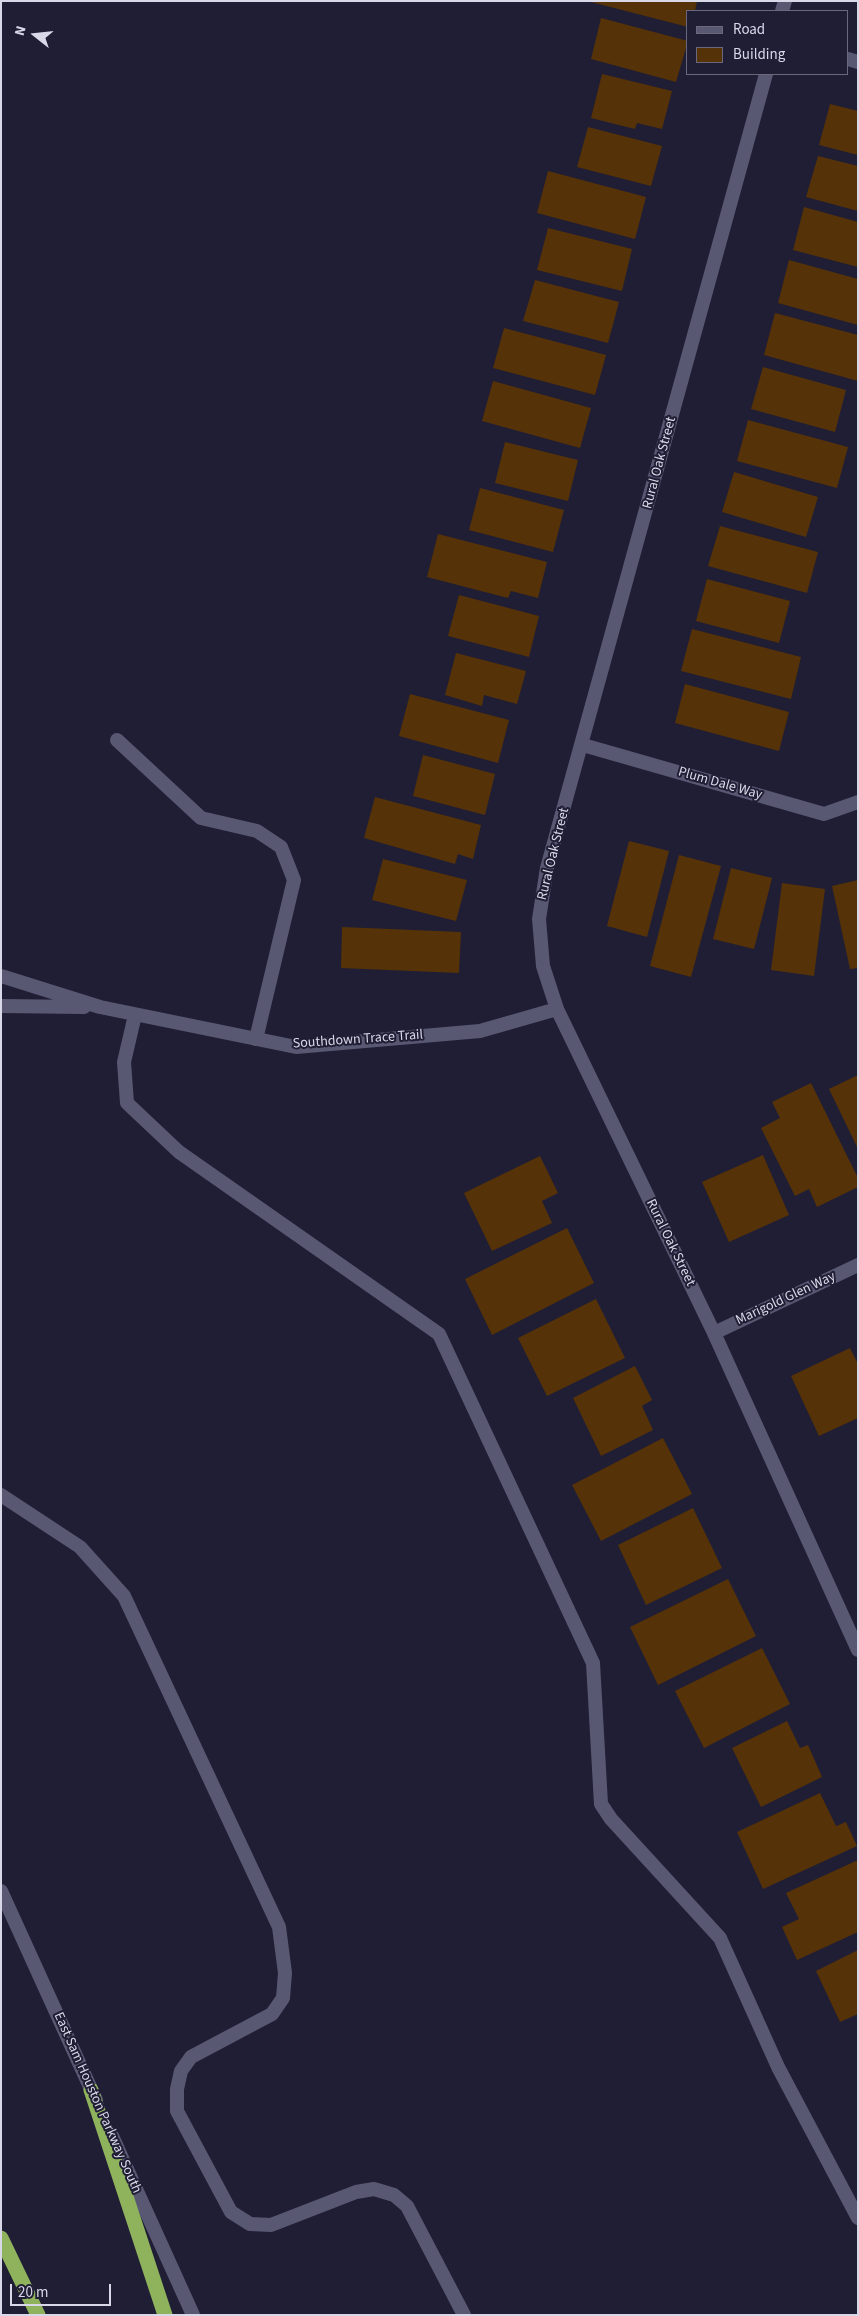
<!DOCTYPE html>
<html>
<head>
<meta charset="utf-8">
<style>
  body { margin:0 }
  #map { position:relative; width:859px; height:2316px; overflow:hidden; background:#201e35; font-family:"Source Sans 3",sans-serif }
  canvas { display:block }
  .frame { position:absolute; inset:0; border:2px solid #d9d8e8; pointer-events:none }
  .legend { position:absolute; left:686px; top:10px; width:162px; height:65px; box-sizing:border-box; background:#201e35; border:1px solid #6a687d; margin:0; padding:6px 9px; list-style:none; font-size:15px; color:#d9d8e8 }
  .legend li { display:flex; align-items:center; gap:10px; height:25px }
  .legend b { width:25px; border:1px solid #6a687d }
  .north { position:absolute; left:10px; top:10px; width:50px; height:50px; -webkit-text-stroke:4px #201e35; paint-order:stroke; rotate:286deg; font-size:14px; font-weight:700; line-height:20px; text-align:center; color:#d9d8e8 }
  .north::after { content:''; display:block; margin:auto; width:18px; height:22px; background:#d9d8e8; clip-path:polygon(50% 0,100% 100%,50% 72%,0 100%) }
  .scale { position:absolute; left:10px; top:2284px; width:101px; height:22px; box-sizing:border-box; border:2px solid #d9d8e8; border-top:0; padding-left:6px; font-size:15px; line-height:18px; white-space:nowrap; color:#d9d8e8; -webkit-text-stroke:4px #201e35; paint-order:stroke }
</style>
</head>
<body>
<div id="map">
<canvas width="859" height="2316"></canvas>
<div class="frame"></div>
<ul class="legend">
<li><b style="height:6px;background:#595873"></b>Road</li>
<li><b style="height:14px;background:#553207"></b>Building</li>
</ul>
<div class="north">N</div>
<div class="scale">20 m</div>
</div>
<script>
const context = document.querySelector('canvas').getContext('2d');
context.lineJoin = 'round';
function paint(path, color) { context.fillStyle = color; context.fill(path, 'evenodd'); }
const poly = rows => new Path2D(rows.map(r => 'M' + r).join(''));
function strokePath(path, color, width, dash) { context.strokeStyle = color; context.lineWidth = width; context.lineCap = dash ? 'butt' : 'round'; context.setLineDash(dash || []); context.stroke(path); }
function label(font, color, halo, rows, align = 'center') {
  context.font = font + ' "Source Sans 3",sans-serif'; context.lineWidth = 4; context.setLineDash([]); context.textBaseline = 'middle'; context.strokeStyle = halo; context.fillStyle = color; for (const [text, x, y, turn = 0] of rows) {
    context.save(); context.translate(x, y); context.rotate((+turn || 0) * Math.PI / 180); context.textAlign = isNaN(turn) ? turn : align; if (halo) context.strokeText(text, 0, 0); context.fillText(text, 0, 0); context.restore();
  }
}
paint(poly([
  [697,1,695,11,688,11,688,27,591,2],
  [601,18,688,41,676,82,591,59],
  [602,74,672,91,662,129,637,123,635,129,591,118],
  [830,104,858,111,858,155,819,145],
  [588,127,662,146,651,186,577,167],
  [818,156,858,166,858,211,806,197],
  [548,171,646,197,635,239,537,213],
  [804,207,858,222,858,267,793,250],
  [548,228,632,249,622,291,537,270],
  [789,260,858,279,858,325,778,303],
  [535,280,619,302,608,343,523,321],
  [775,313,858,335,858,381,764,355],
  [504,328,606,355,595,395,493,368],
  [763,367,846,390,835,432,751,409],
  [493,381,591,408,580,448,482,421],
  [748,420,848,447,837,488,737,461],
  [505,442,578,460,568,501,495,483],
  [734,472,818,497,806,537,722,512],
  [480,488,564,510,553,552,469,530],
  [720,526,818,552,807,593,708,566],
  [438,534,547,562,538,598,511,591,508,598,427,577],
  [707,579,790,601,779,643,696,621],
  [459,595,539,616,529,657,448,636],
  [692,629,801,657,791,699,681,671],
  [456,653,526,671,517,704,484,695,482,706,445,695],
  [685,684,789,712,779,751,675,723],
  [410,694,509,720,498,763,399,736],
  [423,755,495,774,485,815,413,796],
  [375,797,481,825,473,859,458,854,455,864,364,838],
  [629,841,669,851,647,937,607,926],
  [679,855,721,866,691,977,650,966],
  [383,859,467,880,456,921,372,900],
  [731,868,772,878,754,949,713,939],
  [858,880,858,968,850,969,832,886],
  [782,883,825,889,814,976,771,970],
  [342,927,461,932,459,973,341,968],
  [858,1075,858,1149,829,1089],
  [811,1083,858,1178,858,1187,817,1207,809,1189,795,1196,761,1128,780,1118,772,1102],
  [763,1155,789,1215,729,1242,702,1182],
  [540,1156,558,1193,542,1201,552,1223,492,1251,464,1193],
  [567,1228,594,1283,492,1335,465,1279],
  [596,1299,625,1358,547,1396,518,1338],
  [850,1348,858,1364,858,1418,819,1436,791,1376],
  [635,1366,652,1400,642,1406,653,1430,601,1456,573,1398],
  [663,1438,692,1494,601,1541,572,1485],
  [693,1508,722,1568,646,1605,618,1545],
  [728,1579,756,1636,658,1685,630,1627],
  [762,1648,790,1704,704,1748,675,1691],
  [787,1721,800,1748,808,1745,822,1777,761,1807,732,1748],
  [820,1793,836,1826,846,1822,857,1846,763,1889,737,1832],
  [858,1860,858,1932,797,1960,782,1927,799,1919,786,1893],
  [858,1950,858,2014,840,2022,816,1971]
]), '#553207');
strokePath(poly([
  [117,740,201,818,257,831,281,847,294,880,256,1039],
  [135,1015,124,1062,127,1103,179,1152,439,1334,593,1663,601,1804,611,1819,720,1938,778,2067,858,2218],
  [1,1495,80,1547,124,1596,279,1927,285,1973,283,1998,272,2014,191,2057,181,2071,177,2089,177,2111,231,2212,250,2224,271,2225,356,2192,374,2189,394,2195,407,2206,464,2315]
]), '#595873', 14);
strokePath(poly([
  [782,11,785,1],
  [848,59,858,62],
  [766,74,547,868,539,919,543,966,557,1009,714,1333,858,1650],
  [583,745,824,814,858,802],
  [1,976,100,1007,296,1047,480,1031,557,1009],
  [1,1006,84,1007],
  [714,1333,858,1265]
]), '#595873', 14);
strokePath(poly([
  [1,1891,96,2100],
  [112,2136,193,2315]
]), '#595873', 14);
strokePath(poly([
  [91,2090,165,2315],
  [1,2238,38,2315]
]), '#8fb25c', 15);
label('14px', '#d9d8e8', '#201e35', [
  ["Rural Oak Street",660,463,-75],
  ["Plum Dale Way",720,784,16],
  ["Rural Oak Street",554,854,-76],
  ["Southdown Trace Trail",358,1040,-4],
  ["Rural Oak Street",670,1243,64],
  ["Marigold Glen Way",786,1299,-25],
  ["East Sam Houston Parkway South",97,2103,66]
]);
</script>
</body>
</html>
